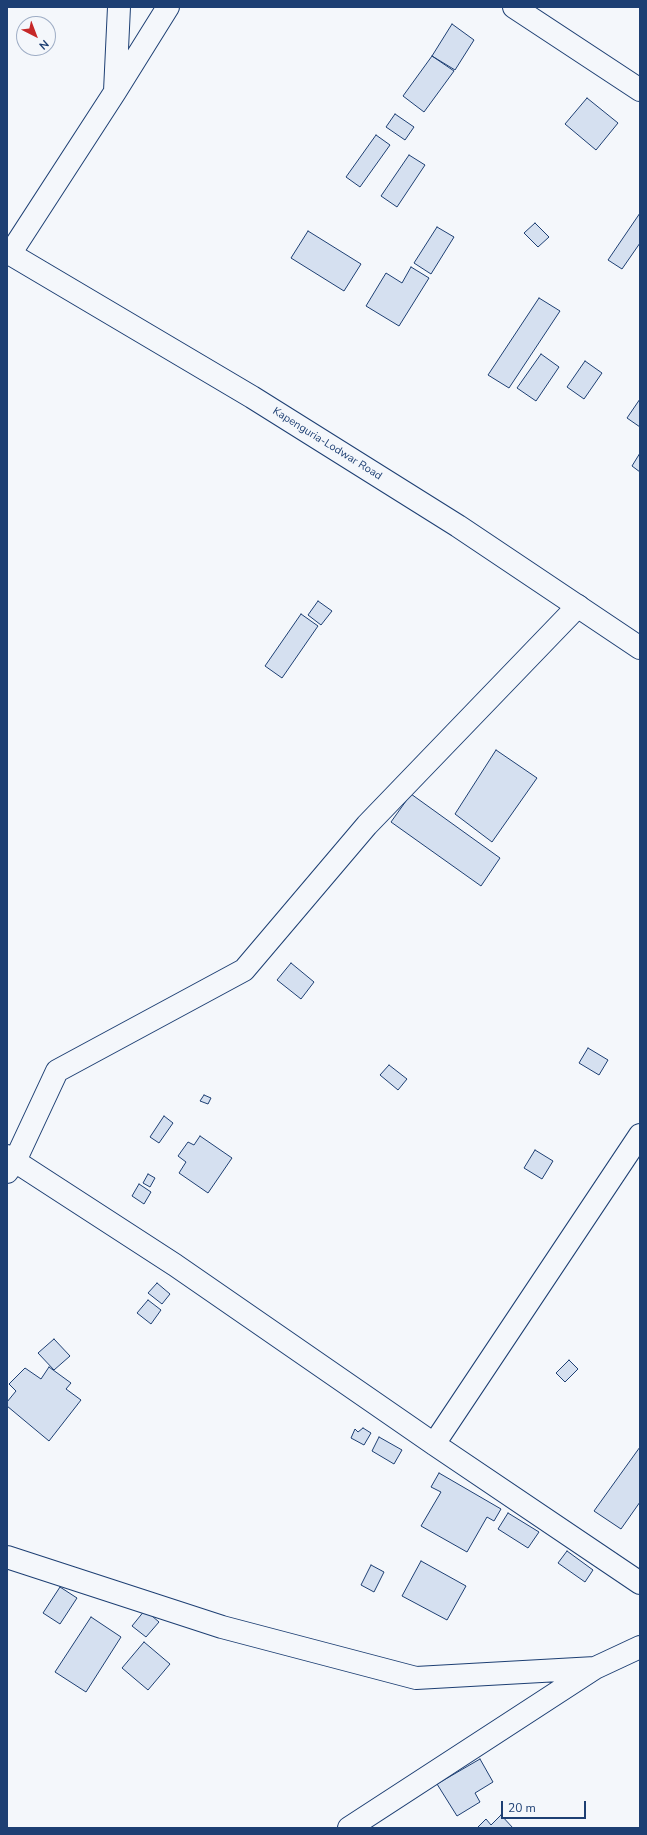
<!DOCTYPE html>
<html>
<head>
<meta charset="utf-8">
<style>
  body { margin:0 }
  #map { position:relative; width:647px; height:1835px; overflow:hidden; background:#f4f7fb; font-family:"Nunito Sans",sans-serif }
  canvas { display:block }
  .frame { position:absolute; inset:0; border:8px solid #1d3f73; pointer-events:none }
  .north { position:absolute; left:16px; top:16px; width:40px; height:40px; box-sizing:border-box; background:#f4f7fb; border:1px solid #9eadc5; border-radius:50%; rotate:138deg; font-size:11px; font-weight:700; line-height:16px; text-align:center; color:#1d3f73 }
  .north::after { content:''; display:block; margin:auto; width:14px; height:18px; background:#c62828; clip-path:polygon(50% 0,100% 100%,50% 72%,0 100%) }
  .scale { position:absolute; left:501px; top:1801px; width:85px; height:18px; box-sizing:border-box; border:2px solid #1d3f73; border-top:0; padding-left:5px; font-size:12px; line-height:14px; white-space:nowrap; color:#1d3f73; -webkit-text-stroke:3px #f4f7fb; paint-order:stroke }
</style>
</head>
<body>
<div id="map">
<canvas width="647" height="1835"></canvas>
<div class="frame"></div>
<div class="north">N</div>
<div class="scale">20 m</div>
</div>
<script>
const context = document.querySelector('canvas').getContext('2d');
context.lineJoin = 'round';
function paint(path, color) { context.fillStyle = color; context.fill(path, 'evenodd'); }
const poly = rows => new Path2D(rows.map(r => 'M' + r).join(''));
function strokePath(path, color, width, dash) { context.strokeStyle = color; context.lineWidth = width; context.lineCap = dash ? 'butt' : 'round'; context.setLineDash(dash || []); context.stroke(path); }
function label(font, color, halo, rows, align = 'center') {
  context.font = font + ' "Nunito Sans",sans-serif'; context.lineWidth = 3; context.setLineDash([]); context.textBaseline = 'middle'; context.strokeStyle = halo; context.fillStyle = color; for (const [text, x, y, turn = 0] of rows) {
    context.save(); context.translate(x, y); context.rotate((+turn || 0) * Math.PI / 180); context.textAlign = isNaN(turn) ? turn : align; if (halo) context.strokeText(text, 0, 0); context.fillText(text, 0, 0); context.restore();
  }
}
const building = poly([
  [452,24,474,40,455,70,432,56,452,24],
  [432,56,454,71,424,112,403,96,432,56],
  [587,98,618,123,596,150,565,124,587,98],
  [395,114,414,127,405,140,386,127,395,114],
  [376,135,390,145,360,187,346,177,376,135],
  [409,155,425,165,397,207,381,196,409,155],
  [640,213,640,243,622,269,608,260,640,213],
  [535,223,549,237,538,247,524,233,535,223],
  [437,227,454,237,431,274,414,263,437,227],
  [308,231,361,264,344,291,291,258,308,231],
  [411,267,429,278,399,326,366,306,386,273,402,283,411,267],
  [539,298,560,311,509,388,488,375,539,298],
  [541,354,559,367,536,401,517,388,541,354],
  [585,361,602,373,584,399,567,387,585,361],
  [640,399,640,427,627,418,640,399],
  [640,453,640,472,632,466,640,453],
  [318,601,332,611,321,625,308,615,318,601],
  [301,614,318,626,282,678,265,666,301,614],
  [496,750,537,778,492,842,455,814,496,750],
  [411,794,500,858,481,886,391,822,411,794],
  [291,963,314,982,301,999,277,980,291,963],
  [588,1048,608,1060,599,1075,579,1063,588,1048],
  [389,1065,407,1079,398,1090,380,1075,389,1065],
  [204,1095,211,1098,208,1104,200,1101,204,1095],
  [164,1116,173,1123,159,1143,150,1137,164,1116],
  [200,1136,232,1158,208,1193,179,1173,186,1162,178,1156,188,1142,194,1145,200,1136],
  [535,1150,553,1161,542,1179,524,1168,535,1150],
  [148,1174,155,1178,150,1187,143,1183,148,1174],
  [139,1184,151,1192,144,1204,132,1196,139,1184],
  [157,1283,170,1294,162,1304,148,1293,157,1283],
  [148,1300,161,1310,151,1324,137,1313,148,1300],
  [54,1339,70,1356,54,1370,38,1353,54,1339],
  [569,1360,578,1369,565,1382,556,1373,569,1360],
  [49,1367,71,1383,66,1389,81,1400,49,1441,7,1406,7,1402,16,1391,9,1384,25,1368,41,1379,49,1367],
  [363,1428,371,1433,364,1445,351,1438,355,1429,358,1432,363,1428],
  [379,1437,402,1450,394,1464,372,1451,379,1437],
  [640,1447,640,1502,621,1529,594,1511,640,1447],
  [439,1473,501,1509,494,1521,487,1517,467,1552,421,1526,441,1492,431,1487,439,1473],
  [508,1513,539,1532,528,1548,498,1529,508,1513],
  [567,1551,593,1570,585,1582,558,1563,567,1551],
  [421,1561,466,1586,447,1620,402,1596,421,1561],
  [371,1565,384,1572,374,1592,361,1585,371,1565],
  [60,1587,77,1598,60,1624,43,1613,60,1587],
  [145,1610,159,1622,146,1637,132,1626,145,1610],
  [91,1617,121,1637,86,1692,55,1672,91,1617],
  [144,1642,170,1664,148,1690,122,1668,144,1642],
  [480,1759,493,1782,475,1793,480,1802,457,1816,437,1784,480,1759],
  [501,1815,513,1828,477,1828,486,1819,491,1825,501,1815]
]);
paint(building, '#d5e0f0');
strokePath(building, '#1d3f73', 1);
const minor = poly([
  [514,7,640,90],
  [115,91,119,7],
  [10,254,115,92,168,7],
  [7,1156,175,1265,434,1444,640,1583],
  [7,1172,15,1161,57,1071,244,970,367,825,578,606],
  [434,1444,640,1135],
  [7,1557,222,1627,416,1678,595,1668],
  [349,1828,595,1668,640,1647]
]);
const highway = poly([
  [7,252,252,397,458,526,640,648]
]);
strokePath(minor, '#1d3f73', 24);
strokePath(highway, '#1d3f73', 24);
strokePath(minor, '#f4f7fb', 22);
strokePath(highway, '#f4f7fb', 22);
label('11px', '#1d3f73', '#f4f7fb', [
  ["Kapenguria-Lodwar Road",327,444,32]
]);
</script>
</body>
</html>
